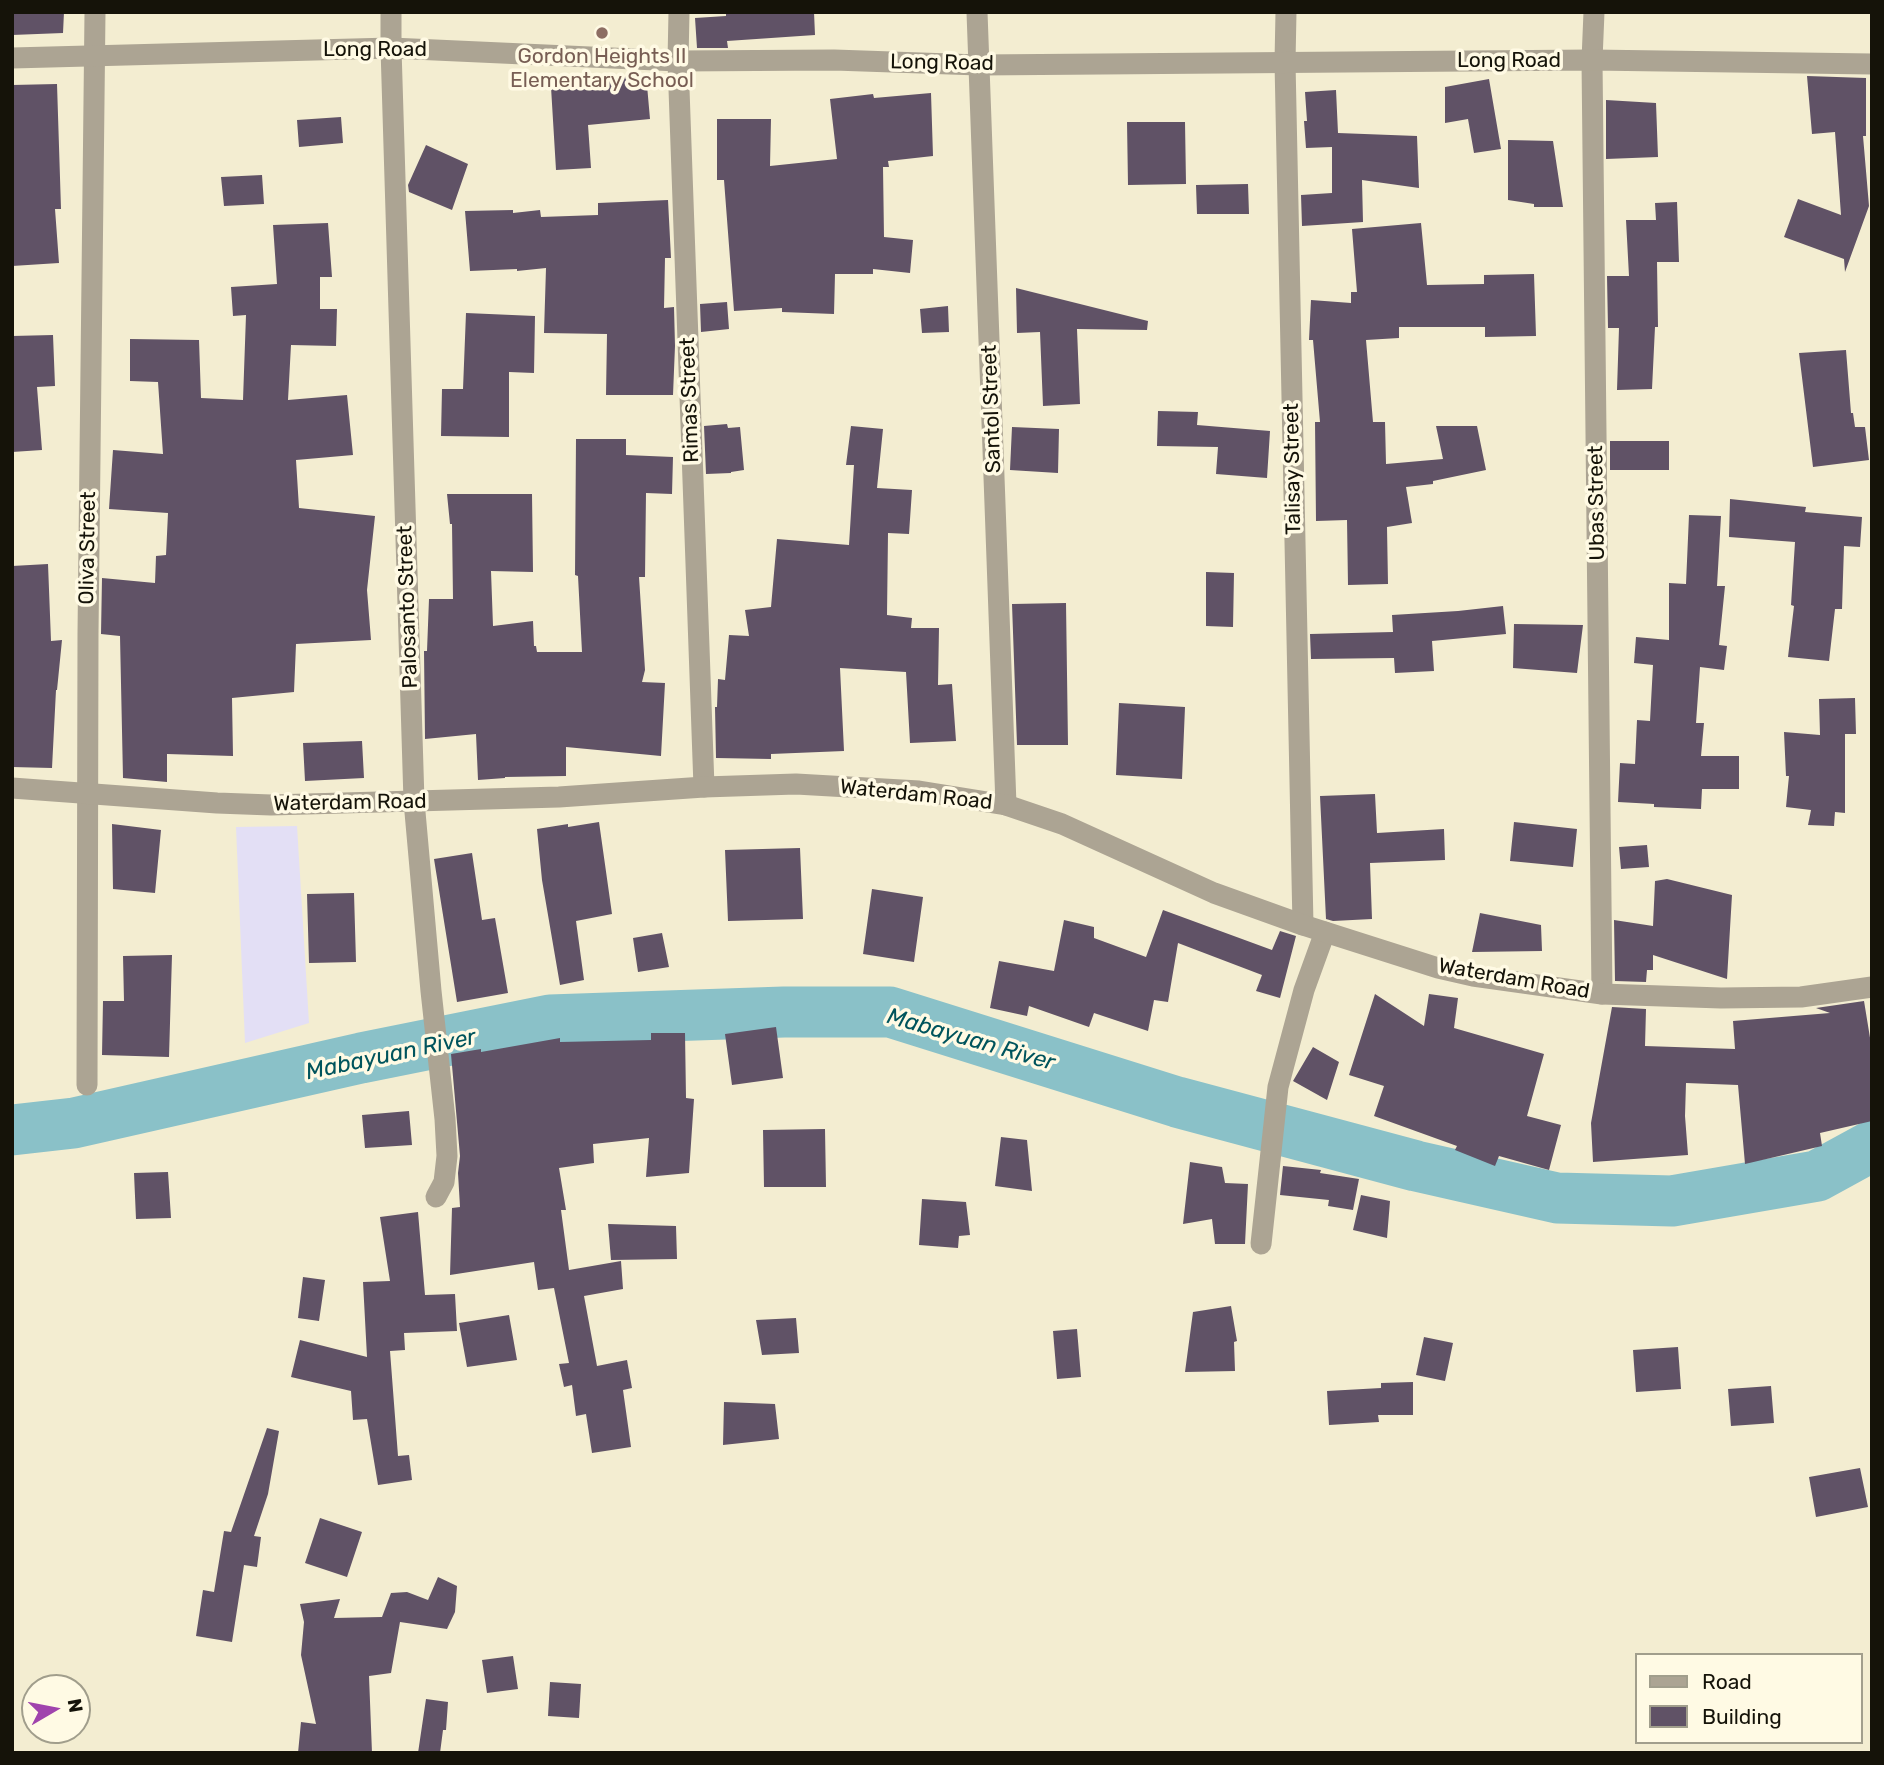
<!DOCTYPE html>
<html>
<head>
<meta charset="utf-8">
<style>
  body { margin:0 }
  #map { position:relative; width:1884px; height:1765px; overflow:hidden; background:#f3edd1; font-family:Rubik,sans-serif }
  canvas { display:block }
  .frame { position:absolute; inset:0; border:14px solid #151309; pointer-events:none }
  .legend { position:absolute; left:1635px; top:1653px; width:228px; height:91px; box-sizing:border-box; background:#fffae4; border:2px solid #a19e8c; margin:0; padding:9px 12px; list-style:none; font-size:21px; color:#151309 }
  .legend li { display:flex; align-items:center; gap:14px; height:35px }
  .legend b { width:35px; border:2px solid #a19e8c }
  .north { position:absolute; left:21px; top:1674px; width:70px; height:70px; box-sizing:border-box; background:#fffae4; border:2px solid #a19e8c; border-radius:50%; rotate:80deg; font-size:19px; font-weight:700; line-height:28px; text-align:center; color:#151309 }
  .north::after { content:''; display:block; margin:auto; width:24px; height:32px; background:#a043ad; clip-path:polygon(50% 0,100% 100%,50% 72%,0 100%) }
</style>
</head>
<body>
<div id="map">
<canvas width="1884" height="1765"></canvas>
<div class="frame"></div>
<ul class="legend">
<li><b style="height:9px;background:#aca493"></b>Road</li>
<li><b style="height:19px;background:#605266"></b>Building</li>
</ul>
<div class="north">N</div>
</div>
<script>
const context = document.querySelector('canvas').getContext('2d');
context.lineJoin = 'round';
function paint(path, color) { context.fillStyle = color; context.fill(path, 'evenodd'); }
const poly = rows => new Path2D(rows.map(r => 'M' + r).join(''));
function strokePath(path, color, width, dash) { context.strokeStyle = color; context.lineWidth = width; context.lineCap = dash ? 'butt' : 'round'; context.setLineDash(dash || []); context.stroke(path); }
function label(font, color, halo, rows, align = 'center') {
  context.font = font + ' Rubik,sans-serif'; context.lineWidth = 7; context.setLineDash([]); context.textBaseline = 'middle'; context.strokeStyle = halo; context.fillStyle = color; for (const [text, x, y, turn = 0] of rows) {
    context.save(); context.translate(x, y); context.rotate((+turn || 0) * Math.PI / 180); context.textAlign = isNaN(turn) ? turn : align; if (halo) context.strokeText(text, 0, 0); context.fillText(text, 0, 0); context.restore();
  }
}
paint(poly([
  [297,826,309,1023,245,1043,236,827]
]), '#e3dff5');
strokePath(poly([
  [12,1130,74,1123,361,1058,550,1020,784,1012,890,1012,1177,1102,1416,1166,1557,1198,1672,1201,1817,1176,1872,1146]
]), '#8ac1c8', 51);
paint(poly([
  [12,12,64,12,63,33,12,35],
  [726,12,814,12,815,35,727,41,728,48,697,48,695,18,726,16],
  [646,74,650,119,588,125,591,168,556,170,551,87,609,85,608,78],
  [1807,76,1866,78,1866,136,1863,136,1869,206,1845,272,1844,259,1784,237,1798,199,1841,215,1835,132,1812,134],
  [1489,79,1501,149,1474,153,1468,119,1445,123,1445,87],
  [57,84,61,209,55,209,59,263,12,266,12,85],
  [1336,90,1338,133,1417,136,1419,188,1362,180,1363,222,1302,226,1301,195,1332,193,1332,147,1306,148,1304,121,1307,121,1305,92],
  [931,93,933,156,888,161,889,167,883,167,884,237,913,240,910,273,873,269,873,274,835,274,834,314,782,312,782,308,734,311,724,180,717,180,717,119,771,119,770,166,837,159,830,99,873,94,874,98],
  [1606,100,1656,103,1658,157,1606,159],
  [341,117,343,143,299,147,297,120],
  [1127,122,1185,122,1186,184,1128,185],
  [1508,140,1553,141,1563,207,1534,207,1534,204,1508,200],
  [426,145,468,164,452,210,409,192,408,185],
  [262,175,264,204,224,206,221,177],
  [1248,184,1249,214,1197,214,1196,185],
  [668,200,671,258,665,258,664,308,674,307,675,346,673,395,606,395,607,334,544,333,546,268,517,271,517,269,470,271,465,211,513,210,513,213,540,210,541,217,598,215,598,203],
  [1677,202,1679,262,1657,262,1658,327,1655,327,1652,389,1617,390,1619,328,1608,328,1607,276,1629,276,1626,220,1656,220,1655,203],
  [328,223,332,277,320,277,320,309,337,309,336,346,291,345,288,400,347,395,353,455,296,460,299,508,375,516,367,590,371,640,296,644,294,692,232,698,233,756,167,754,167,782,123,778,120,636,101,634,102,578,155,583,156,556,166,555,168,513,109,509,113,450,163,454,158,382,130,381,130,339,199,340,201,398,243,400,246,315,233,316,231,287,277,284,273,225],
  [1421,223,1427,285,1484,284,1484,275,1534,274,1536,336,1485,337,1485,327,1399,327,1399,338,1366,340,1373,422,1385,422,1386,464,1443,459,1436,426,1477,426,1486,470,1433,481,1433,484,1406,487,1412,523,1387,527,1388,584,1348,585,1347,520,1316,521,1315,422,1320,422,1313,340,1309,340,1311,300,1351,303,1351,292,1357,292,1352,229],
  [1016,288,1148,321,1147,330,1077,329,1080,404,1043,406,1040,332,1017,333],
  [727,302,729,329,701,332,700,304],
  [948,306,949,332,922,333,920,309],
  [466,313,535,316,534,373,509,372,509,437,441,436,442,389,463,389],
  [53,335,55,386,37,387,42,450,12,452,12,336],
  [1846,350,1851,413,1853,413,1855,427,1865,427,1869,460,1813,467,1799,353],
  [1158,411,1198,412,1197,425,1270,431,1267,478,1216,474,1218,447,1157,446],
  [727,424,728,428,740,427,744,470,731,472,731,473,706,474,704,426],
  [851,426,883,429,877,488,912,490,909,534,888,533,887,615,912,618,911,628,939,628,938,685,952,684,956,741,910,743,906,672,840,668,844,751,771,754,771,759,716,758,715,707,717,707,718,679,725,680,729,635,749,636,745,610,771,607,777,539,849,545,854,465,846,465],
  [1012,427,1059,429,1058,473,1010,470],
  [576,439,626,439,626,455,673,457,672,494,646,493,645,577,639,577,645,670,642,682,665,683,661,756,566,747,566,776,505,777,505,778,478,780,476,734,425,739,424,651,427,651,429,599,453,599,452,524,450,524,447,494,532,494,533,572,491,571,493,626,533,621,534,646,536,646,537,652,582,652,578,576,575,575],
  [1610,441,1669,441,1669,470,1610,470],
  [1730,499,1806,507,1805,512,1862,517,1860,547,1844,546,1842,609,1835,609,1829,661,1788,657,1794,606,1791,605,1795,542,1729,537],
  [1689,515,1721,516,1717,586,1725,586,1719,645,1727,646,1724,670,1700,667,1696,723,1704,723,1701,756,1739,756,1739,789,1702,789,1701,809,1654,807,1654,804,1618,802,1620,763,1635,764,1637,720,1650,721,1653,665,1634,663,1636,637,1669,640,1669,583,1686,584],
  [48,564,51,641,62,640,57,690,56,690,52,768,12,767,12,566],
  [1206,572,1234,573,1233,627,1206,626],
  [1066,603,1068,745,1017,745,1012,604],
  [1503,606,1506,634,1432,641,1434,671,1395,673,1394,658,1311,659,1310,634,1393,632,1392,615,1458,611],
  [1514,624,1583,625,1577,673,1513,668],
  [1855,698,1856,734,1845,734,1845,813,1835,812,1834,826,1808,825,1811,810,1786,807,1789,776,1786,776,1784,732,1820,735,1819,699],
  [1119,703,1185,707,1182,779,1116,775],
  [362,741,364,778,305,781,303,743],
  [1375,794,1377,833,1444,829,1445,860,1370,863,1372,919,1333,921,1326,919,1320,796],
  [599,822,612,914,576,921,584,980,560,985,542,880,537,829,568,824,568,827],
  [1514,822,1577,829,1573,867,1510,861],
  [112,824,161,830,155,893,113,889],
  [1647,845,1649,867,1621,869,1619,847],
  [800,848,803,919,728,921,725,850],
  [472,853,482,920,495,918,508,993,457,1002,434,859],
  [1667,879,1732,895,1727,979,1653,955,1653,970,1647,970,1646,982,1615,981,1614,920,1653,926,1655,881],
  [872,889,923,897,914,962,863,954],
  [354,893,356,962,309,963,307,894],
  [1163,910,1272,950,1280,931,1296,936,1280,998,1256,991,1262,975,1178,943,1168,1002,1154,1000,1148,1031,1094,1013,1089,1027,1029,1006,1027,1016,990,1008,999,961,1054,971,1064,920,1094,927,1094,938,1146,957],
  [1480,913,1541,925,1542,951,1472,952],
  [662,933,669,967,638,972,633,938],
  [172,955,169,1057,102,1055,103,1001,124,1001,123,956],
  [1375,994,1424,1026,1429,994,1458,998,1454,1028,1544,1054,1527,1116,1561,1125,1549,1170,1499,1156,1495,1166,1455,1150,1457,1146,1374,1116,1384,1086,1349,1075],
  [1864,1001,1872,1050,1872,1121,1820,1133,1822,1146,1745,1164,1738,1085,1686,1083,1685,1116,1688,1155,1593,1162,1591,1123,1612,1007,1646,1009,1645,1046,1735,1049,1733,1021,1830,1013,1816,1008],
  [776,1027,783,1078,732,1085,725,1034],
  [651,1033,685,1033,686,1098,694,1099,689,1173,646,1177,649,1138,593,1144,594,1163,559,1168,566,1210,561,1210,569,1270,621,1261,623,1289,584,1296,597,1366,627,1360,632,1388,623,1390,631,1447,592,1453,586,1414,576,1416,572,1385,564,1387,559,1364,569,1363,554,1288,538,1290,534,1262,450,1275,452,1208,460,1207,458,1173,460,1156,451,1054,481,1049,481,1052,560,1038,560,1042,651,1040],
  [1313,1047,1339,1062,1327,1100,1293,1081],
  [409,1111,412,1145,365,1148,362,1115],
  [825,1129,826,1187,764,1187,763,1130],
  [1001,1137,1027,1140,1032,1191,995,1186],
  [1190,1162,1222,1167,1225,1183,1248,1184,1245,1244,1215,1244,1212,1219,1183,1224],
  [1283,1166,1321,1170,1320,1173,1359,1179,1353,1210,1328,1206,1329,1200,1280,1195],
  [168,1172,171,1218,136,1219,134,1173],
  [1361,1195,1390,1201,1387,1238,1353,1230],
  [922,1199,966,1202,970,1235,959,1236,958,1248,919,1245],
  [418,1212,425,1295,455,1294,457,1331,404,1333,405,1350,390,1351,398,1456,409,1455,412,1480,378,1485,367,1419,353,1420,351,1391,291,1377,300,1340,367,1357,363,1282,390,1281,380,1217],
  [608,1224,676,1226,677,1259,611,1260],
  [303,1277,325,1280,319,1321,298,1318],
  [1231,1306,1237,1341,1234,1342,1235,1371,1185,1372,1193,1312],
  [509,1315,517,1360,467,1367,459,1323],
  [796,1318,799,1353,762,1355,756,1320],
  [1077,1329,1081,1377,1057,1379,1053,1331],
  [1424,1337,1453,1343,1445,1381,1416,1375],
  [1678,1347,1681,1389,1636,1392,1633,1350],
  [1413,1382,1413,1415,1378,1415,1379,1422,1329,1425,1327,1391,1381,1388,1381,1383],
  [1771,1386,1774,1423,1731,1426,1728,1389],
  [724,1402,775,1404,779,1439,723,1445],
  [267,1428,279,1431,268,1494,254,1536,261,1537,257,1567,244,1565,232,1642,196,1636,203,1590,214,1592,224,1531,231,1532],
  [1860,1468,1868,1507,1816,1517,1809,1477],
  [320,1518,362,1532,347,1577,305,1563],
  [438,1577,457,1586,455,1612,447,1629,400,1622,391,1673,369,1676,372,1753,298,1753,301,1722,316,1724,301,1655,304,1622,300,1604,340,1599,334,1618,382,1617,391,1593,407,1592,428,1600],
  [513,1656,518,1689,487,1693,482,1660],
  [550,1682,581,1684,579,1718,548,1716],
  [426,1699,448,1702,446,1730,443,1730,440,1753,418,1753]
]), '#605266');
strokePath(poly([
  [391,12,391,48,414,801,431,991,445,1119,447,1156,444,1182,436,1197],
  [679,12,678,61,704,787],
  [977,12,1006,805],
  [1286,12,1285,62,1303,925],
  [1594,12,1592,60,1602,994],
  [87,1085,88,633,95,12],
  [1261,1244,1278,1087,1304,990,1325,932]
]), '#aca493', 21);
strokePath(poly([
  [12,58,391,48,678,61,834,60,979,65,1592,60,1872,64],
  [12,788,217,803,271,805,559,797,704,787,796,784,919,791,1006,805,1062,824,1214,893,1303,925,1438,968,1473,976,1602,994,1721,998,1801,997,1872,987]
]), '#aca493', 21);
for (const [x, y, r, color] of [
  [602,33,7,"#8d6e63"]
]) { const dot = new Path2D(); dot.arc(x, y, r, 0, 2 * Math.PI); context.fillStyle = color; context.fill(dot); strokePath(dot, '#fffae4', 2.5); }
label('21px', '#151309', '#fffae4', [
  ["Long Road",375,50],
  ["Long Road",1509,61],
  ["Long Road",942,63,1],
  ["Rimas Street",690,400,-92],
  ["Santol Street",992,409,-92],
  ["Talisay Street",1293,469,-91],
  ["Ubas Street",1597,503,-91],
  ["Oliva Street",88,548,-89],
  ["Palosanto Street",408,607,-92],
  ["Waterdam Road",916,795,6],
  ["Waterdam Road",350,803,-1],
  ["Waterdam Road",1514,979,10]
]);
label('21px', '#785e54', '#fffae4', [
  ["Gordon Heights II",602,57],
  ["Elementary School",602,81]
]);
label('italic 23px', '#00545c', '#fffae4', [
  ["Mabayuan River",971,1040,16],
  ["Mabayuan River",391,1055,-12]
]);
</script>
</body>
</html>
